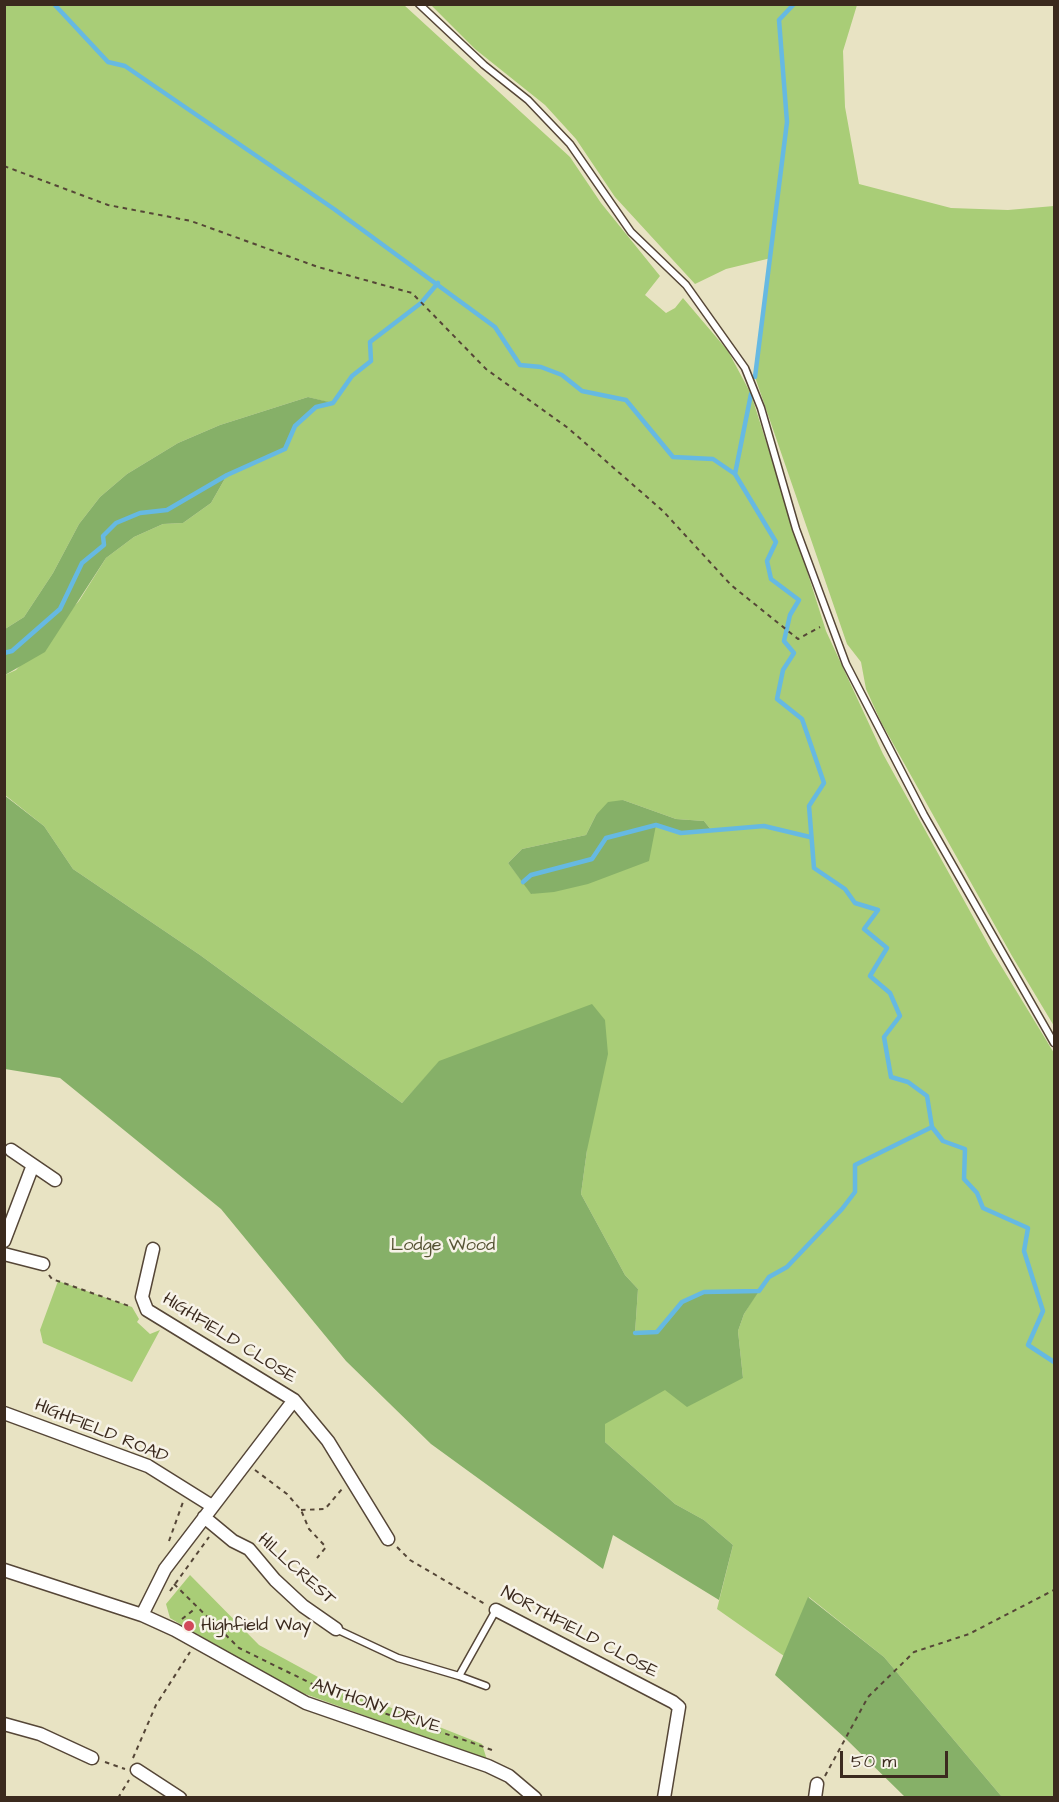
<!DOCTYPE html>
<html>
<head>
<meta charset="utf-8">
<style>
  body { margin:0 }
  #map { position:relative; width:1059px; height:1802px; overflow:hidden; background:#e8e3c3; font-family:"Architects Daughter",sans-serif }
  canvas { display:block }
  .frame { position:absolute; inset:0; border:6px solid #3b2a1e; pointer-events:none }
  .scale { position:absolute; left:840px; top:1751px; width:108px; height:27px; box-sizing:border-box; border:3px solid #3b2a1e; border-top:0; padding-left:8px; font-size:18px; line-height:21px; white-space:nowrap; color:#3b2a1e; -webkit-text-stroke:4px #f7f3e8; paint-order:stroke }
</style>
</head>
<body>
<div id="map">
<canvas width="1059" height="1802"></canvas>
<div class="frame"></div>
<div class="scale">50 m</div>
</div>
<script>
const context = document.querySelector('canvas').getContext('2d');
context.lineJoin = 'round';
function paint(path, color) { context.fillStyle = color; context.fill(path, 'evenodd'); }
const poly = rows => new Path2D(rows.map(r => 'M' + r).join(''));
function strokePath(path, color, width, dash) { context.strokeStyle = color; context.lineWidth = width; context.lineCap = dash ? 'butt' : 'round'; context.setLineDash(dash || []); context.stroke(path); }
function label(font, color, halo, rows, align = 'center') {
  context.font = font + ' "Architects Daughter",sans-serif'; context.lineWidth = 5; context.setLineDash([]); context.textBaseline = 'middle'; context.strokeStyle = halo; context.fillStyle = color; for (const [text, x, y, turn = 0] of rows) {
    context.save(); context.translate(x, y); context.rotate((+turn || 0) * Math.PI / 180); context.textAlign = isNaN(turn) ? turn : align; if (halo) context.strokeText(text, 0, 0); context.fillText(text, 0, 0); context.restore();
  }
}
paint(poly([
  [5,5,404,5,570,157,601,203,660,276,645,295,666,313,675,308,683,298,728,351,751,394,826,631,883,754,992,951,1054,1053,1054,1797,1002,1797,884,1657,809,1597,784,1656,717,1609,733,1545,704,1520,675,1504,605,1442,605,1423,665,1389,743,1378,738,1331,744,1314,758,1291,704,1292,682,1302,657,1332,635,1333,638,1289,625,1275,581,1194,587,1150,440,1061,402,1103,200,955,73,869,44,826,5,795,5,675,16,670,79,601,106,558,134,537,163,524,183,523,211,503,227,475,285,449,295,426,316,407,331,403,308,397,220,425,178,443,127,474,100,497,79,524,53,573,24,617,5,629],
  [623,800,676,819,704,821,712,831,681,833,656,825,532,894,508,863,522,849,586,835,596,815],
  [431,5,857,5,843,51,845,107,859,184,951,208,1008,210,1054,206,1054,1026,1012,956,881,722,866,689,861,662,847,644,755,377,771,258,726,269,695,284,615,197,576,139,545,105,475,49],
  [58,1281,132,1307,139,1319,137,1322,150,1334,160,1330,132,1382,43,1343,40,1330],
  [190,1575,259,1645,329,1683,482,1744,487,1760,286,1687,170,1618,166,1604]
]), '#a9cd77');
paint(poly([
  [308,397,333,403,316,407,295,426,285,449,227,475,211,503,183,523,163,524,134,537,106,558,45,652,5,675,5,629,24,617,53,573,79,524,100,497,127,474,178,443,220,425],
  [4,795,44,826,73,869,200,955,402,1103,439,1061,592,1004,605,1020,608,1054,587,1150,581,1194,625,1275,638,1289,635,1333,657,1332,682,1302,704,1292,759,1291,744,1314,738,1331,743,1378,687,1407,665,1390,605,1424,605,1442,675,1504,704,1520,733,1545,719,1600,613,1535,603,1569,431,1444,346,1361,221,1209,60,1078,5,1069],
  [623,800,676,819,704,821,712,831,681,833,656,825,649,861,588,884,554,892,531,894,508,863,522,849,586,835,596,815,608,802],
  [808,1597,884,1657,1002,1797,905,1797,845,1738,775,1675]
]), '#86b068');
strokePath(poly([
  [54,4,108,62,125,66,334,209,495,327,520,365,541,367,562,375,582,391,626,400,673,457,713,459,735,474,776,542,767,561,771,579,799,600,790,615,784,641,794,653,783,670,777,699,802,719,824,783,809,806,814,868,845,889,855,903,878,910,864,929,887,948,870,976,890,993,900,1016,884,1037,891,1077,908,1082,927,1096,932,1127,943,1141,965,1149,964,1179,977,1193,983,1208,1028,1228,1024,1251,1043,1311,1028,1345,1054,1362],
  [755,377,787,122,779,20,794,4],
  [735,474,751,394],
  [4,653,12,651,60,609,82,563,104,545,103,536,116,523,140,513,167,510,227,475,285,449,295,426,316,407,333,403,352,376,371,361,370,342,421,303,438,283],
  [523,882,531,875,592,859,606,838,656,825,681,833,764,826,810,837],
  [635,1333,657,1332,682,1302,704,1292,759,1291,769,1277,787,1267,842,1209,855,1192,855,1165,932,1127]
]), '#66b9e2', 4.5);
const service = poly([
  [419,4,484,65,528,100,570,144,631,232,686,285,745,368,761,408,796,529,846,664,924,815,1054,1043],
  [336,1629,398,1658,459,1676,496,1610],
  [459,1676,486,1686]
]);
const minor = poly([
  [11,1150,55,1180],
  [4,1241,33,1165],
  [153,1249,142,1297,147,1310,294,1400,328,1441,388,1539],
  [4,1254,43,1264],
  [4,1413,148,1466,212,1506],
  [204,1517,233,1541,249,1549,275,1580,303,1606,336,1629],
  [4,1570,142,1615,175,1630,306,1703,488,1766,509,1776,535,1798],
  [496,1610,673,1702,679,1707,664,1798],
  [142,1615,165,1569,294,1400],
  [4,1724,40,1734,92,1758],
  [137,1770,180,1798],
  [815,1798,817,1784]
]);
strokePath(service, '#554637', 9);
strokePath(minor, '#554637', 15);
strokePath(poly([
  [4,166,108,205,191,221,318,267,412,293,486,369,568,428,663,511,731,585,798,639,820,627],
  [49,1275,52,1279,132,1307],
  [255,1470,287,1494,301,1510,309,1529,326,1547,317,1558],
  [301,1510,325,1509,342,1489],
  [169,1541,183,1502],
  [397,1547,410,1560,485,1604],
  [174,1584,239,1648,345,1700,470,1742,492,1750,493,1754],
  [170,1591,209,1537],
  [182,1619,196,1608],
  [133,1758,156,1705,190,1652],
  [105,1762,125,1769],
  [825,1776,868,1697,914,1652,969,1634,1054,1590],
  [118,1798,129,1780]
]), '#554637', 2, [4.5, 4.5]);
strokePath(service, '#fff', 6);
strokePath(minor, '#fff', 12);
for (const [x, y, r, color] of [
  [189,1626,6,"#d1495b"]
]) { const dot = new Path2D(); dot.arc(x, y, r, 0, 2 * Math.PI); context.fillStyle = color; context.fill(dot); strokePath(dot, '#f7f3e8', 2); }
label('18px', '#565334', '#f7f3e8', [
  ["Lodge Wood",443,1246]
]);
label('18px', '#3b2a1e', '#f7f3e8', [
  ["HIGHFIELD CLOSE",229,1339,32],
  ["HIGHFIELD ROAD",101,1432,22],
  ["HILLCREST",296,1570,42],
  ["NORTHFIELD CLOSE",579,1633,28],
  ["ANTHONY DRIVE",376,1707,19]
]);
label('18px', '#3b2a1e', '#f7f3e8', [
  ["Highfield Way",201,1626]
], 'left');
</script>
</body>
</html>
